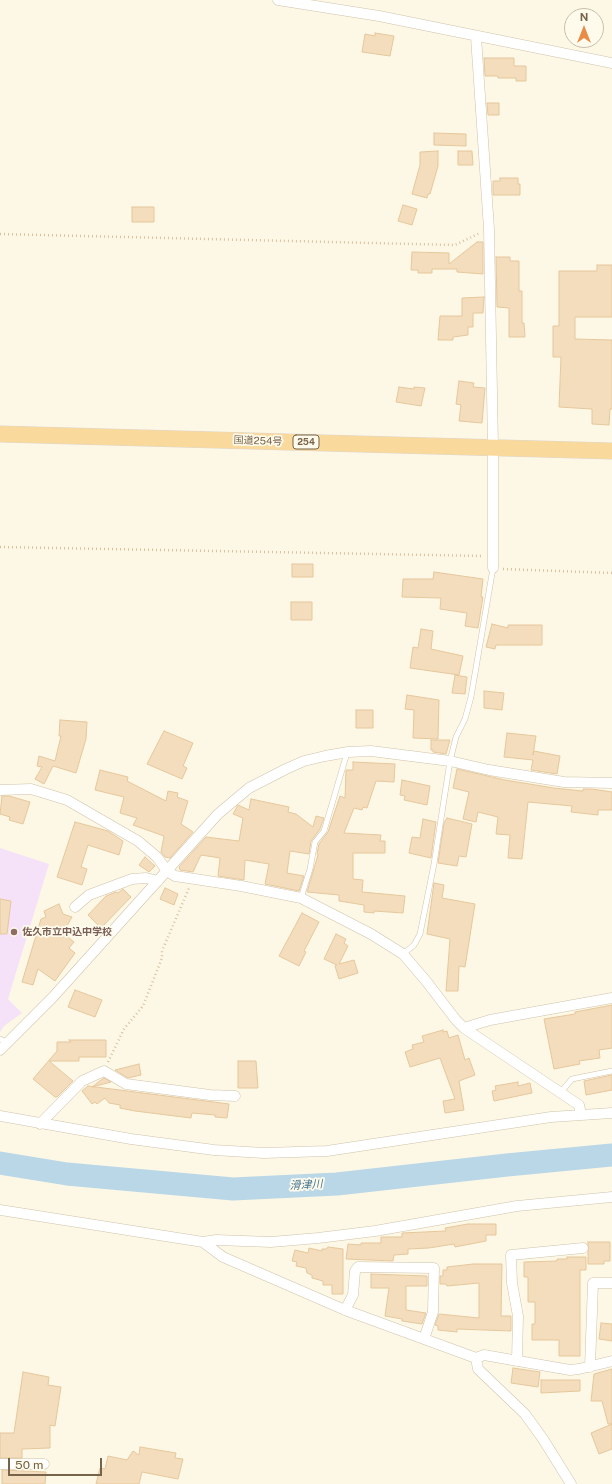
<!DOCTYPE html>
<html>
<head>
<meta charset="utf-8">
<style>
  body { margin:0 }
  #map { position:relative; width:612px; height:1484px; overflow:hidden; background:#fdf8e5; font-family:"Public Sans",sans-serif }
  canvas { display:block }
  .north { position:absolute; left:564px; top:8px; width:40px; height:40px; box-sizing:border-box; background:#fffbec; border:1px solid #c9beab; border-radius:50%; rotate:0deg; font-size:11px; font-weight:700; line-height:16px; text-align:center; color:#776349 }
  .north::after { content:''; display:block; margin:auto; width:14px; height:18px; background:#e98c48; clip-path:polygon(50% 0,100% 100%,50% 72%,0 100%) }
  .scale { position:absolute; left:8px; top:1458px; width:94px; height:18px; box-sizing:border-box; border:2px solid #776349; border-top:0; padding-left:5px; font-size:12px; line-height:14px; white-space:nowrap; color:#776349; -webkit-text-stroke:3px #fffbec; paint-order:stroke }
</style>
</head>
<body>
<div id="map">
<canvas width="612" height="1484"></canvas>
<div class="north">N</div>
<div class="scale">50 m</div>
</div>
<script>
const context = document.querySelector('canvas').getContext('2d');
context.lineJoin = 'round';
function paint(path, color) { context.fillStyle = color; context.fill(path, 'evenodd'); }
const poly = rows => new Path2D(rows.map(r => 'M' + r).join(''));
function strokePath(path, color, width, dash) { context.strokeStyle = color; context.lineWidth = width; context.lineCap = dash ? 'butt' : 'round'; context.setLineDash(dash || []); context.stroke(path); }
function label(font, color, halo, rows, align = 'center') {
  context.font = font + ' "Public Sans","Noto Sans JP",sans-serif'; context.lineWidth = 3.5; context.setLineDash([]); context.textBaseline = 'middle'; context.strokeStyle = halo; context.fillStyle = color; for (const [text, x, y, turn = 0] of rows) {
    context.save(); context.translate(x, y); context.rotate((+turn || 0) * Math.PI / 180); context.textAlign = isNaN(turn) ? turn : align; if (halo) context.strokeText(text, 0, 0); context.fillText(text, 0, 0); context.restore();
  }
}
paint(poly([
  [0,848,49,864,8,999,22,1013,4,1026,0,1032]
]), '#f5e2f9');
strokePath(poly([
  [0,1163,67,1174,233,1189,337,1184,507,1165,612,1155]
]), '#b9d7e7', 23);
const building = poly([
  [375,33,394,36,390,56,362,52,365,34,375,36,375,33],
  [484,58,514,58,514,66,526,66,526,81,516,81,516,78,498,78,498,76,485,76,484,58],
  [487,103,499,103,499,115,488,115,487,103],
  [434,133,466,134,466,146,434,145,434,133],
  [438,151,438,166,430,194,428,194,427,198,412,194,420,165,420,152,438,151],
  [458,151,472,151,473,165,458,165,458,151],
  [500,178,518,178,518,184,520,184,520,195,493,195,493,181,500,181,500,178],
  [403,205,417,209,412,225,398,221,403,205],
  [132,207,154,207,154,222,132,222,132,207],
  [477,242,483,242,483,274,457,272,457,269,432,269,432,273,418,273,418,270,411,270,412,252,449,253,449,264,477,242],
  [496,257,510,257,510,261,519,261,519,291,522,291,522,323,524,323,525,337,509,337,509,308,497,307,496,257],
  [597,265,612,265,612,317,575,317,575,339,612,340,612,409,610,409,609,425,592,424,592,409,559,407,561,357,553,357,553,326,559,326,559,271,597,271,597,265],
  [484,297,483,313,473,313,473,327,468,327,468,335,453,337,453,340,438,340,440,316,462,316,462,298,484,297],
  [459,381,474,383,473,387,485,388,482,423,459,421,461,405,456,404,459,381],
  [399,387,414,389,414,387,425,388,421,406,396,402,399,387],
  [292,564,313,564,313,577,292,577,292,564],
  [434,572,483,579,481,597,483,597,478,628,465,626,467,613,440,609,441,598,402,597,403,579,433,579,434,572],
  [291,602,312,602,312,620,291,620,291,602],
  [492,624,508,628,508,625,542,625,542,645,496,645,495,649,486,647,492,624],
  [421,629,433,631,431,649,463,656,459,675,410,668,413,647,418,648,421,629],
  [455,675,467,677,465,694,452,693,455,675],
  [484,691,504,693,502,710,484,708,484,691],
  [407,695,439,700,438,739,413,738,414,710,405,709,407,695],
  [356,710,373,710,373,728,356,728,356,710],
  [60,720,87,722,86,739,76,773,53,766,44,784,35,779,42,767,37,766,39,756,55,761,61,736,59,736,60,720],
  [164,731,193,743,183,766,187,768,182,779,147,764,164,731],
  [507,733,536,736,533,755,534,751,560,756,557,774,531,770,533,760,504,757,507,733],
  [431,740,450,740,446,754,433,752,433,750,431,750,431,740],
  [353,762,395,764,394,782,376,781,367,808,363,807,362,810,354,808,344,833,381,835,380,841,385,841,385,853,353,853,353,879,363,880,362,892,405,896,403,913,374,911,374,913,364,912,364,905,339,901,339,895,307,892,318,855,317,854,319,844,328,832,340,796,345,798,346,770,353,770,353,762],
  [457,769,505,780,554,788,583,791,583,789,592,789,612,792,612,810,598,810,598,815,571,812,572,806,528,802,522,859,508,858,510,835,496,834,498,817,478,812,476,822,463,819,469,792,453,788,457,769],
  [100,770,128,777,127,781,166,801,168,791,178,793,177,797,188,801,181,824,193,832,170,858,165,857,161,852,164,836,133,825,137,818,120,813,124,797,95,790,100,770],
  [402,780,430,786,427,805,404,800,405,796,400,795,402,780],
  [2,796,9,796,30,802,23,824,9,820,10,817,0,814,2,796],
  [251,799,289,807,288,812,296,814,313,827,316,816,324,818,320,829,311,841,309,854,290,851,287,873,304,876,299,891,265,884,269,864,245,860,244,880,218,876,220,858,201,855,193,872,180,870,179,867,206,837,239,841,243,818,233,814,238,805,249,810,251,799],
  [447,818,472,824,466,857,459,856,457,866,438,863,444,823,447,818],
  [423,819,436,822,431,858,409,853,412,837,420,838,423,819],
  [75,822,108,831,123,841,119,855,88,845,81,867,87,869,82,885,57,877,75,822],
  [145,857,155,866,149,872,139,865,145,857],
  [434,883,444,885,442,898,475,904,465,967,459,966,458,991,446,991,450,939,427,934,434,883],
  [165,888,178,894,174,905,160,899,165,888],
  [123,889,131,897,101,928,88,915,106,896,116,892,118,893,123,889],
  [0,899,11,901,7,934,0,934,0,899],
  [59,904,63,914,72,917,63,933,74,942,69,948,75,953,55,981,38,969,33,985,22,982,41,919,46,917,44,911,59,904],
  [302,913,319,922,304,951,306,952,299,966,279,956,302,913],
  [336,934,346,939,344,943,348,946,339,964,354,960,358,973,339,979,335,966,337,965,324,959,336,934],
  [75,990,102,1000,95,1017,68,1007,75,990],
  [612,1005,612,1048,599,1050,600,1058,579,1061,580,1064,554,1069,544,1019,575,1014,575,1012,612,1005],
  [443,1030,443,1032,447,1031,449,1038,458,1035,465,1060,469,1058,475,1075,459,1081,464,1110,445,1113,443,1101,455,1099,440,1058,410,1067,405,1052,413,1049,412,1045,424,1042,422,1036,443,1030],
  [69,1040,106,1040,106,1057,79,1057,79,1061,49,1061,73,1081,57,1097,55,1097,33,1079,57,1051,57,1042,71,1042,69,1040],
  [238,1061,256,1061,258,1088,238,1088,238,1061],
  [139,1064,141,1075,128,1078,115,1070,139,1064],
  [612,1075,612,1090,586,1095,584,1081,612,1075],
  [104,1078,111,1082,92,1087,101,1080,104,1078],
  [518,1082,518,1086,530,1083,532,1093,494,1101,492,1091,496,1090,495,1086,518,1082],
  [88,1086,229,1104,227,1118,215,1117,215,1115,192,1113,191,1118,135,1111,120,1108,120,1105,109,1103,105,1098,97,1104,95,1102,92,1104,82,1091,88,1086],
  [468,1224,496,1224,496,1235,486,1235,486,1241,455,1247,454,1244,429,1248,408,1249,408,1254,394,1255,393,1261,346,1259,348,1244,361,1245,361,1243,381,1243,381,1237,402,1237,402,1233,446,1231,445,1228,468,1224],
  [588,1242,610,1242,610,1261,604,1261,604,1264,588,1264,588,1242],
  [328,1247,343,1249,343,1294,332,1294,332,1285,323,1285,323,1281,312,1278,312,1275,307,1273,306,1268,296,1266,297,1262,292,1261,295,1250,308,1253,309,1248,322,1251,322,1249,327,1249,328,1247],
  [567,1257,586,1257,586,1270,580,1270,580,1356,559,1356,559,1340,532,1340,532,1324,535,1324,535,1302,528,1302,528,1277,524,1277,524,1262,557,1261,557,1259,567,1259,567,1257],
  [473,1264,502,1264,501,1316,511,1316,511,1331,457,1329,457,1332,438,1330,438,1326,435,1325,439,1314,479,1318,479,1283,447,1286,446,1284,440,1284,440,1276,443,1276,443,1270,447,1270,447,1267,473,1264],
  [371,1274,427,1276,427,1286,406,1286,406,1310,426,1313,422,1324,402,1321,402,1319,385,1316,389,1288,371,1288,371,1274],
  [601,1323,612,1324,612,1341,599,1339,601,1323],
  [513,1368,540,1372,538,1387,511,1383,513,1368],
  [612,1369,612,1424,608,1424,602,1401,591,1401,594,1374,612,1369],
  [23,1372,49,1377,48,1385,61,1387,55,1426,50,1425,50,1448,22,1449,22,1458,0,1458,0,1433,14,1433,23,1372],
  [541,1380,580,1380,580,1391,541,1393,541,1380],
  [612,1424,612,1449,599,1454,591,1433,612,1424],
  [140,1447,176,1453,175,1458,183,1459,178,1479,142,1472,139,1484,96,1484,100,1468,105,1469,108,1456,127,1460,133,1451,139,1455,140,1447],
  [2,1470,46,1472,45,1484,2,1484,2,1470]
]);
paint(building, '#f3ddbc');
strokePath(building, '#e6c79c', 1);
const service = poly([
  [301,898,310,869,315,842,324,831,347,753],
  [403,954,414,945,420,934,434,864,450,761,456,737,465,719,471,697,493,568],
  [0,1039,6,1042],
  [560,1093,572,1079,612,1071]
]);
const minor = poly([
  [278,0,379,16,612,63],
  [476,37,489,229,493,448,493,568],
  [0,790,31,789,67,800,138,841,157,857,167,871,175,876,241,886,301,898,371,934,403,954,426,981,456,1020,464,1028,579,1105,581,1114],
  [75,907,89,895,132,879,146,878,158,881],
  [464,1028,490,1020,612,998],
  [0,1050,53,997,218,814,249,788,286,769,304,761,325,756,348,752,371,751,450,761,489,770,564,782,612,783],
  [0,1116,131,1139,214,1150,264,1153,327,1151,551,1117,612,1113],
  [40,1124,82,1081,104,1071,126,1084,210,1095,235,1096],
  [0,1210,203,1242,216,1240,271,1242,318,1238,375,1231,517,1206,612,1197],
  [203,1242,223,1257,345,1310,476,1358,484,1355,570,1370,579,1369,612,1361],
  [345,1310,353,1295,355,1271,358,1267,434,1268,433,1312,424,1339],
  [476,1358,478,1369,525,1414,543,1439,571,1484],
  [517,1361,518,1316,512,1283,511,1255,583,1248],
  [590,1367,593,1283,612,1283],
  [0,1464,44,1464]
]);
const trunk = poly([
  [0,434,612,451]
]);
strokePath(service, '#cfc2ab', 6);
strokePath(minor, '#cfc2ab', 11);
strokePath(trunk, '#dcd6d0', 17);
strokePath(poly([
  [0,234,455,245,480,233],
  [0,547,483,556],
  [503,569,612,573],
  [108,1062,124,1029,143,1006,162,958,162,951,189,888]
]), '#d8c19f', 2.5, [1, 3]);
strokePath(service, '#fff', 5);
strokePath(minor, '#fff', 10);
strokePath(trunk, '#fad99c', 16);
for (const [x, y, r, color] of [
  [14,932,4,"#8d6e63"]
]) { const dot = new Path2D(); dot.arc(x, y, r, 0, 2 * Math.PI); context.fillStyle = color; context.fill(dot); strokePath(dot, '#fffbec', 1.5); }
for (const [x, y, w] of [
  [306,442,26]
]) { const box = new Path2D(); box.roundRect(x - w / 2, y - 7, w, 14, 3); context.fillStyle = '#fffbec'; context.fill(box); strokePath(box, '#776349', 1); }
label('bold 9px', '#776349', null, [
  ["254",306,442]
]);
label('10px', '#776349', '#fffbec', [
  ["国道254号",258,441,2]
]);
label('bold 10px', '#785e54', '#fffbec', [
  ["佐久市立中込中学校",22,932]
], 'left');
label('italic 11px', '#457692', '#fffbec', [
  ["滑津川",306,1185,-3]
]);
</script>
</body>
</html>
